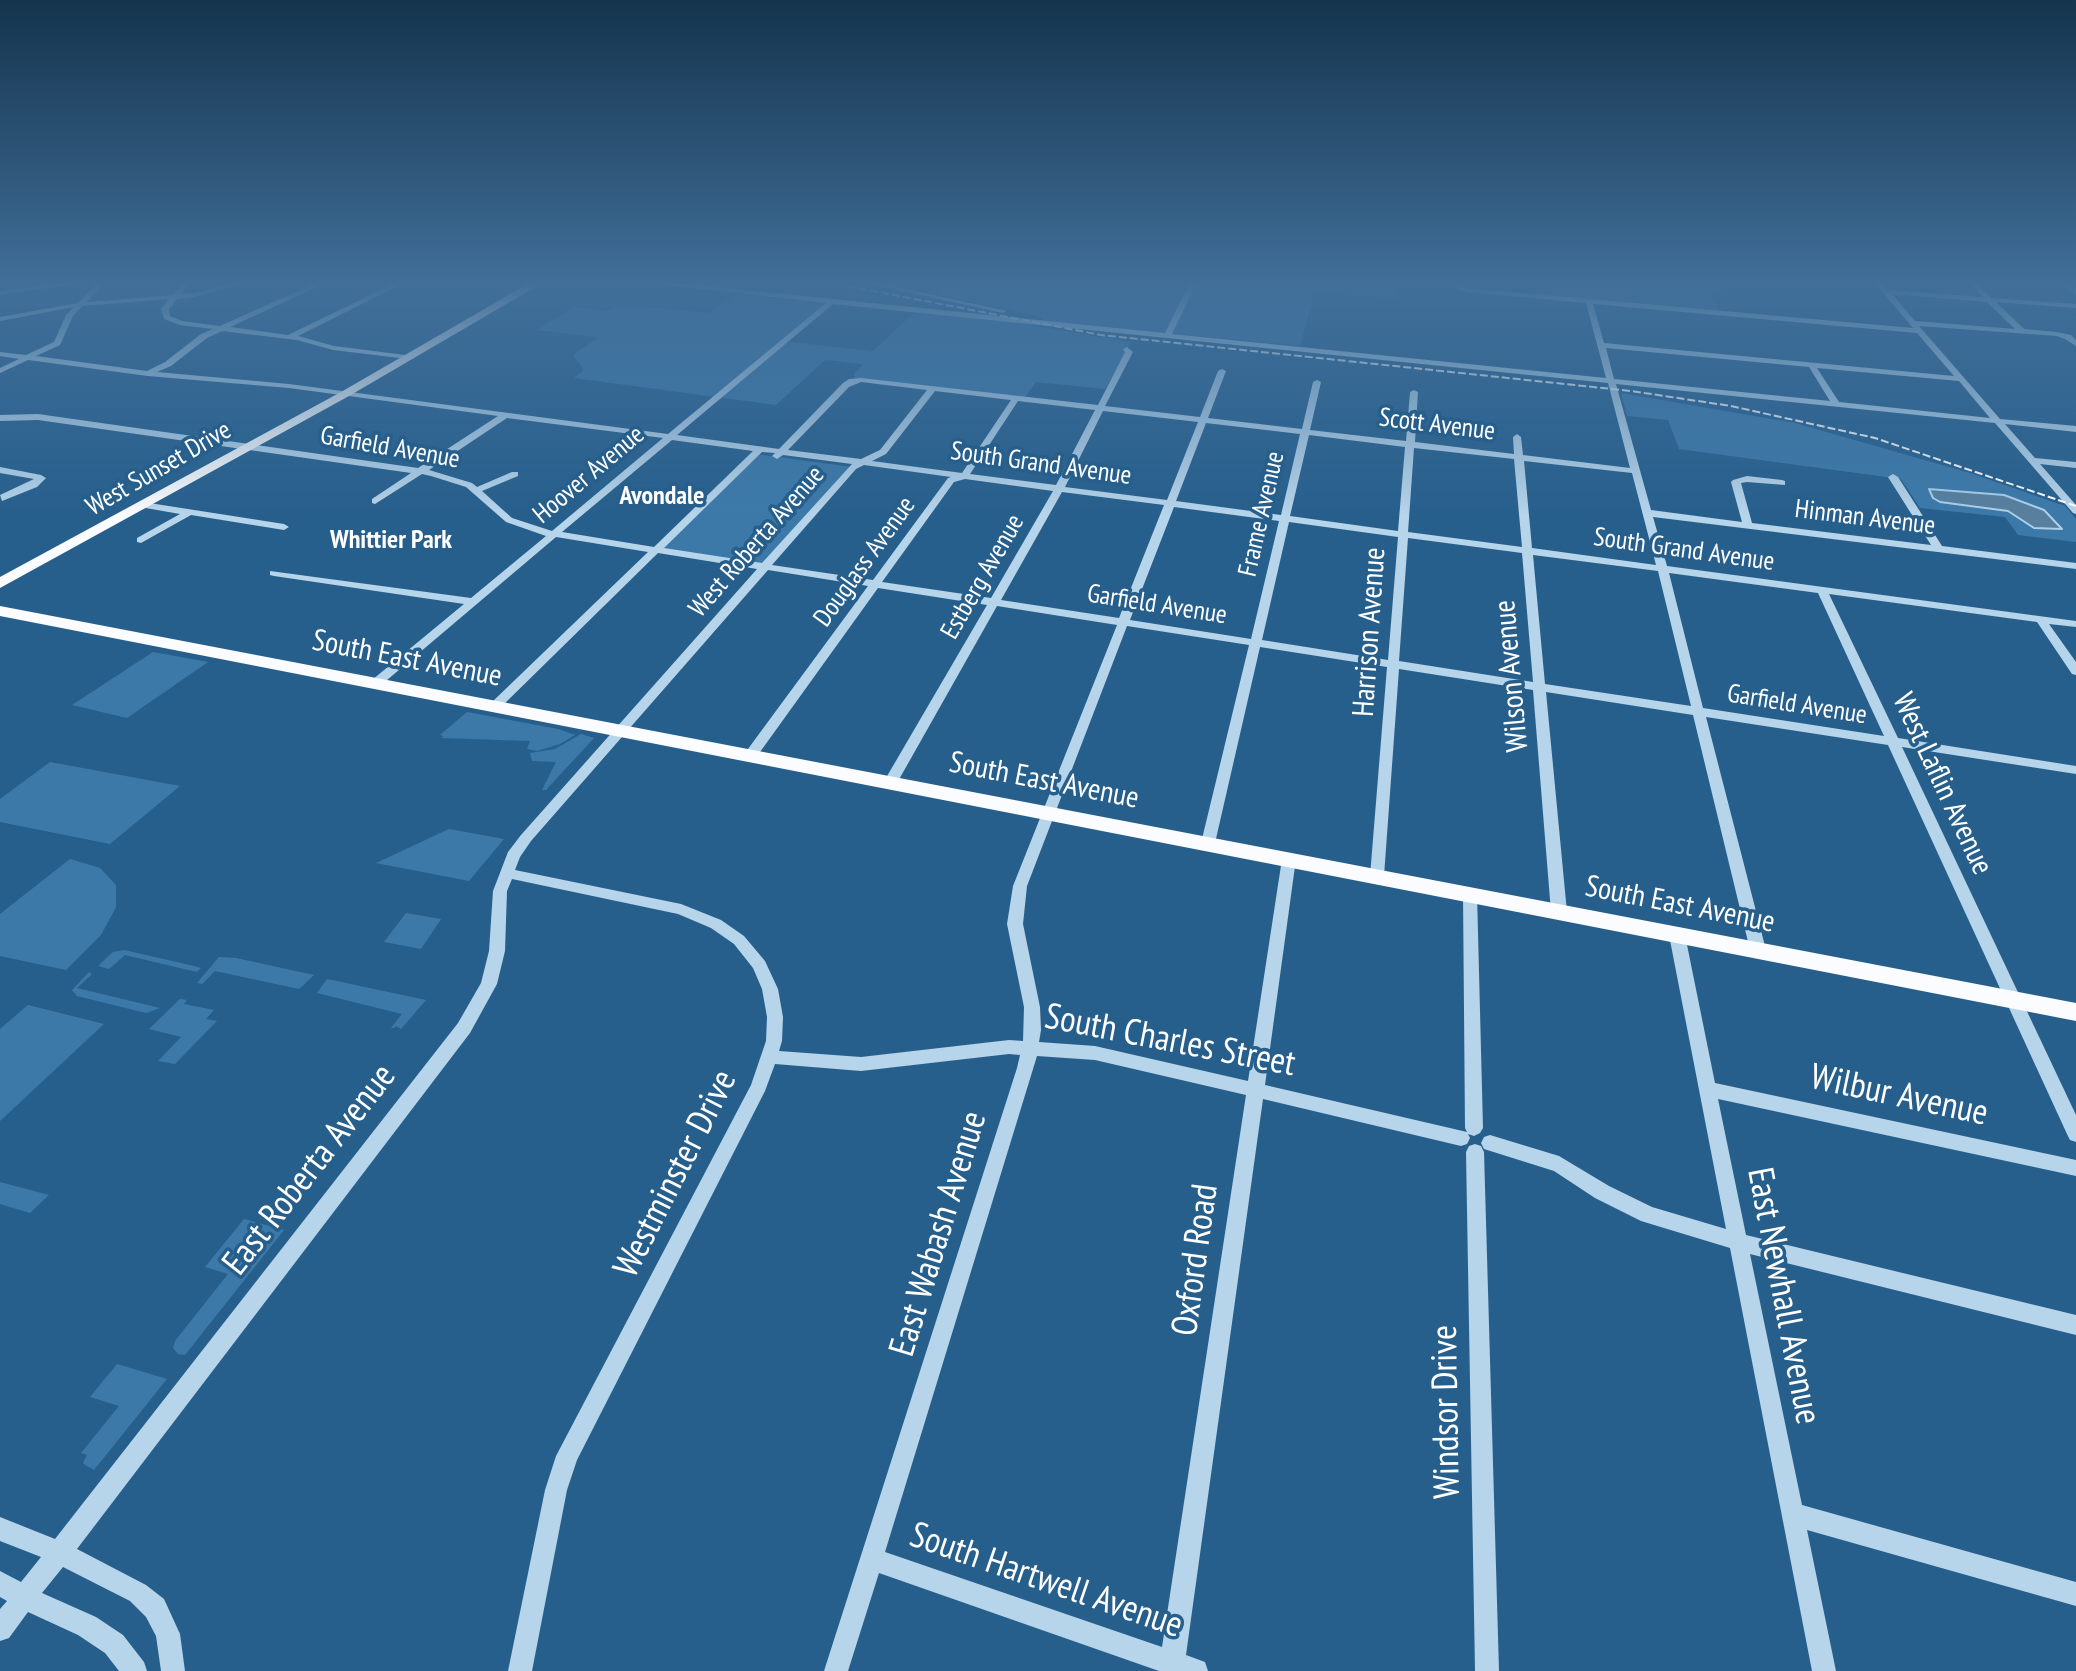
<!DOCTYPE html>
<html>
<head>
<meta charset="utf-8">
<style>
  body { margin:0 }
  canvas { display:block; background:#275f8c }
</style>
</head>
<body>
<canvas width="2076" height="1671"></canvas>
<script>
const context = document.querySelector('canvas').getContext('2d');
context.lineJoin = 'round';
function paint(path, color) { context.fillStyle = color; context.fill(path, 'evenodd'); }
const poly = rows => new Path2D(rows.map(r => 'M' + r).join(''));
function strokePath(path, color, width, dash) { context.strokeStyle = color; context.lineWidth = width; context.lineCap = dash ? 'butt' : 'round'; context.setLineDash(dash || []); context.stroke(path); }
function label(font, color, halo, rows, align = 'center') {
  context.font = font + ' "PT Sans Narrow",sans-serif'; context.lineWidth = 7; context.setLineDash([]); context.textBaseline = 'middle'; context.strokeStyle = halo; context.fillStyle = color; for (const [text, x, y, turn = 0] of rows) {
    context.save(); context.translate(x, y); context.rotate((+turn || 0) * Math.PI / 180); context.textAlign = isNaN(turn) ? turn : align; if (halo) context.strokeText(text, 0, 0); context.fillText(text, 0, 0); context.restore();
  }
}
paint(poly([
  [949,282,1417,282,1417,288,1396,287,1397,298,1315,292,1300,346,1045,321,1038,316,937,294],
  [1536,282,1728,282,1724,291,1711,295,1719,311,1538,296],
  [735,294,824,304,782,341,873,351,915,312,1006,321,1131,342,1105,389,1036,382,1025,397,855,378,854,374,863,364,825,360,776,405,574,378,584,370,573,355,599,337,537,330,573,307,607,311,620,304,709,313],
  [1621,393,1795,423,1970,473,2065,506,2076,519,2076,542,2018,535,2005,517,1920,508,1901,479,1679,449,1668,420,1627,416],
  [756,454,852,467,765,567,657,550],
  [153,652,208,662,127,718,72,705],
  [467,712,558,729,575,735,560,744,537,751,527,749,530,741,442,738,443,736,440,735],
  [581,734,594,738,546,790,542,790,556,762,532,761,530,753,555,749],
  [50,762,180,786,110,844,0,822,0,799],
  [449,829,504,839,469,881,376,863],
  [70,859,100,868,116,885,116,907,101,935,66,970,0,956,0,914],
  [406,913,441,919,421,949,384,942],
  [124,950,194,966,201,968,197,972,125,955,109,969,98,966,113,952],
  [219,957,236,958,314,975,299,989,215,971,202,984,197,983],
  [89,972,92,974,77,988,160,1008,146,1013,77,996,72,990],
  [327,979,426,1000,401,1029,396,1026,394,1028,391,1028,402,1014,317,993],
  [180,999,187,1000,184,1004,214,1010,206,1019,217,1021,175,1064,158,1061,181,1037,149,1029],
  [28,1005,104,1024,0,1121,0,1029],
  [0,1182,49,1195,30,1213,0,1204],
  [244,1219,284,1230,185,1355,178,1354,173,1348,175,1341,228,1274,205,1267],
  [117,1364,167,1379,94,1470,85,1465,83,1463,87,1455,81,1453,119,1406,90,1397]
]), '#3c79a9');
const water = poly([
  [1929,489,2004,495,2044,510,2062,529,2034,528,2008,511,1940,502,1933,498,1929,489]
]);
paint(water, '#587f9d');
strokePath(water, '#abd0eb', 2);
paint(poly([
  [68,282,90,282,0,295,0,291,68,282],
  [98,282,105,282,87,302,173,295,183,282,190,282,181,294,195,293,235,282,247,282,195,297,177,299,169,309,170,316,182,321,220,326,318,282,328,282,230,327,288,335,397,282,406,282,298,336,334,346,405,355,408,355,408,359,333,350,297,340,222,331,207,338,171,366,157,372,289,384,668,434,826,303,639,282,666,282,1165,333,1190,282,1197,282,1172,334,1606,378,1586,303,1466,292,1456,289,1455,282,1461,282,1461,287,1466,288,1913,328,1874,282,1881,282,1888,290,1983,297,1968,282,1975,282,1991,298,2076,304,2076,308,1996,302,2024,329,2057,332,2071,335,2076,340,2076,346,2065,339,2057,336,1919,326,2000,419,2076,426,2076,432,2005,424,2035,458,2076,462,2076,468,2040,464,2076,505,2076,514,2073,513,1995,423,1616,384,1651,510,1742,522,1731,482,1733,480,1747,476,1782,480,1785,481,1785,485,1747,482,1741,483,1752,523,1931,545,1888,477,1893,474,1898,477,1942,546,2076,563,2076,569,1653,517,1667,566,2076,621,2076,627,2049,624,2076,662,2076,675,2072,674,2037,622,1829,594,1898,738,2076,766,2076,774,1902,747,2076,1115,2076,1142,2070,1140,2067,1134,1888,745,1706,717,1766,950,1763,954,1758,956,1753,954,1750,950,1693,715,1546,692,1567,912,1564,916,1559,917,1554,916,1551,912,1533,690,1399,669,1384,876,1377,881,1370,876,1387,667,1260,647,1215,843,1208,848,1201,843,1249,645,1127,626,1027,886,1023,924,1040,1007,1041,1030,1039,1042,1095,1046,1248,1081,1282,859,1289,854,1296,859,1265,1085,1467,1132,1465,1128,1463,894,1465,890,1470,889,1475,890,1477,894,1483,1128,1480,1133,1474,1136,1468,1134,1470,1138,1467,1144,1461,1146,1263,1099,1186,1655,1205,1662,1208,1671,1159,1671,879,1573,848,1671,824,1671,1017,1068,1020,1055,1009,1054,861,1071,775,1064,765,1091,577,1460,567,1490,532,1671,508,1671,545,1490,556,1456,751,1085,766,1041,767,1017,762,989,753,968,734,944,711,928,678,914,512,879,507,891,505,951,497,984,470,1033,77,1549,146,1585,164,1599,180,1634,185,1671,161,1671,156,1636,146,1617,130,1601,63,1567,42,1593,96,1617,123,1635,144,1662,147,1671,119,1671,105,1653,78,1635,28,1612,9,1638,0,1641,0,1609,7,1601,0,1597,0,1571,21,1582,41,1557,0,1541,0,1517,55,1539,458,1023,481,983,489,951,493,891,508,852,521,835,757,569,658,553,499,709,491,709,489,706,491,703,648,552,556,537,380,686,372,686,370,683,372,680,464,604,274,576,270,575,270,571,471,598,546,536,506,522,466,487,431,476,422,474,375,504,372,503,372,499,411,473,38,420,0,421,0,415,38,414,418,468,498,416,289,388,148,376,28,360,0,373,0,368,19,359,0,356,0,352,26,355,54,342,66,315,74,307,0,321,0,317,78,303,98,282],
  [1892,294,1987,302,2015,329,1915,321,1892,294],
  [169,299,161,309,164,319,180,325,213,329,201,334,165,362,147,371,36,356,60,345,73,316,82,306,169,299],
  [833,304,1608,383,1630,468,1523,455,1521,437,1517,434,1513,437,1514,454,1415,442,1418,392,1414,390,1410,392,1406,441,1310,430,1321,382,1317,380,1313,382,1302,429,1208,418,1226,371,1222,369,1218,371,1200,417,1105,406,1133,352,1127,347,1123,349,1125,352,1098,405,861,378,849,379,843,383,779,449,677,435,833,304],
  [1593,304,1917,333,1954,376,1604,343,1593,304],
  [1606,348,1809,367,1830,401,1614,379,1606,348],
  [1817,368,1959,381,1990,418,1839,402,1817,368],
  [861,382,927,390,880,450,861,459,788,450,849,387,861,382],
  [935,391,1011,400,962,473,872,461,886,454,935,391],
  [1018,401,1095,410,1056,485,970,474,1018,401],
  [1103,411,1198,422,1167,500,1065,487,1103,411],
  [507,418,663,438,552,531,512,518,482,491,518,476,518,472,512,472,477,487,472,483,429,470,507,418],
  [1206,423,1300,434,1281,515,1176,501,1206,423],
  [1309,435,1405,447,1398,531,1290,516,1309,435],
  [672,440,753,451,654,547,562,532,672,440],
  [1414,448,1514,459,1522,547,1408,532,1414,448],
  [762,452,775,453,772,456,777,459,783,455,852,464,762,563,664,548,762,452],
  [1524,461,1632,473,1656,565,1532,548,1524,461],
  [864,465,951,477,948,478,873,580,772,565,856,469,864,465],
  [965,479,1053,491,991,598,882,582,954,482,965,479],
  [1062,492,1164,505,1119,618,1001,600,1062,492],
  [1174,507,1279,521,1251,639,1130,620,1174,507],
  [1289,522,1398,537,1388,660,1262,640,1289,522],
  [1408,538,1522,553,1533,682,1399,661,1408,538],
  [1533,555,1658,571,1691,706,1545,684,1533,555],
  [768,570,868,586,745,753,744,756,745,759,750,760,755,759,878,588,987,605,883,783,890,787,897,783,997,606,1117,625,1013,886,1007,924,1024,1007,1023,1041,1009,1040,861,1057,779,1051,782,1041,783,1017,778,989,765,961,744,936,721,920,681,904,515,870,520,857,531,841,768,570],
  [1669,573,1818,593,1884,736,1703,708,1669,573],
  [1037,1056,1095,1060,1246,1095,1162,1647,885,1552,1037,1056],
  [859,282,874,282,1007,311,1003,313,859,282],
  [2060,282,2068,282,2076,289,2076,295,2060,282],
  [0,467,41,475,46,478,37,487,2,501,0,495,34,479,0,473,0,467],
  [143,502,284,524,289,527,284,530,191,515,141,543,137,542,137,538,180,514,140,507,138,505,143,502],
  [1677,929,1682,931,1685,935,1715,1083,2076,1160,2076,1176,1718,1099,1746,1235,2076,1315,2076,1335,1750,1254,1802,1505,2076,1582,2076,1606,1807,1530,1836,1671,1812,1671,1730,1248,1641,1221,1595,1198,1554,1171,1484,1149,1481,1143,1484,1137,1490,1135,1559,1156,1609,1186,1652,1207,1726,1229,1669,935,1672,931,1677,929],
  [1475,1144,1481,1146,1484,1152,1499,1671,1475,1671,1466,1152,1469,1146,1475,1144]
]), '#b6d4ea');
paint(poly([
  [531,282,544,282,349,396,0,588,0,577,341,392,531,282],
  [0,606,2076,1003,2076,1021,0,616,0,606]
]), '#fafcff');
strokePath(poly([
  [827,282,1101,335,1631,391,1731,406,1875,438,2076,506]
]), '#fff', 2, [8, 3]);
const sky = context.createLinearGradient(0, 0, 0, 516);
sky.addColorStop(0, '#15344d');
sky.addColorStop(0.55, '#416f99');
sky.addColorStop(1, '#416f9900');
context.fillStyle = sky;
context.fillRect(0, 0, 2076, 516);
label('26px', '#fff', '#275f8c', [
  ["Scott Avenue",1437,425,7],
  ["Garfield Avenue",390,448,10],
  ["South Grand Avenue",1041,464,8],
  ["West Sunset Drive",159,469,-30],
  ["Hoover Avenue",589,475,-40],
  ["Frame Avenue",1262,514,-77],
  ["Hinman Avenue",1865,518,7],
  ["West Roberta Avenue",757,542,-49],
  ["South Grand Avenue",1684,550,8],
  ["Douglass Avenue",865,562,-54],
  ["Estberg Avenue",983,577,-60],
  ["Garfield Avenue",1157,605,9],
  ["Garfield Avenue",1797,705,9]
]);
label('bold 26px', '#fff', '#275f8c', [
  ["Avondale",662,497],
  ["Whittier Park",391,541]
]);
label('30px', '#fff', '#275f8c', [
  ["Harrison Avenue",1370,632,-86],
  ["South East Avenue",407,659,11],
  ["Wilson Avenue",1512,676,-95],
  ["South East Avenue",1044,781,11],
  ["West Laflin Avenue",1942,784,65],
  ["South East Avenue",1680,905,11]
]);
label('36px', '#fff', '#275f8c', [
  ["South Charles Street",1170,1041,11],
  ["Wilbur Avenue",1899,1096,12],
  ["East Roberta Avenue",310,1170,-52],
  ["Westminster Drive",676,1174,-63],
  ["East Wabash Avenue",939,1234,-73],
  ["Oxford Road",1196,1260,-82],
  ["East Newhall Avenue",1783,1296,79],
  ["Windsor Drive",1447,1412,-91],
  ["South Hartwell Avenue",1046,1581,19]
]);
</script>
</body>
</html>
